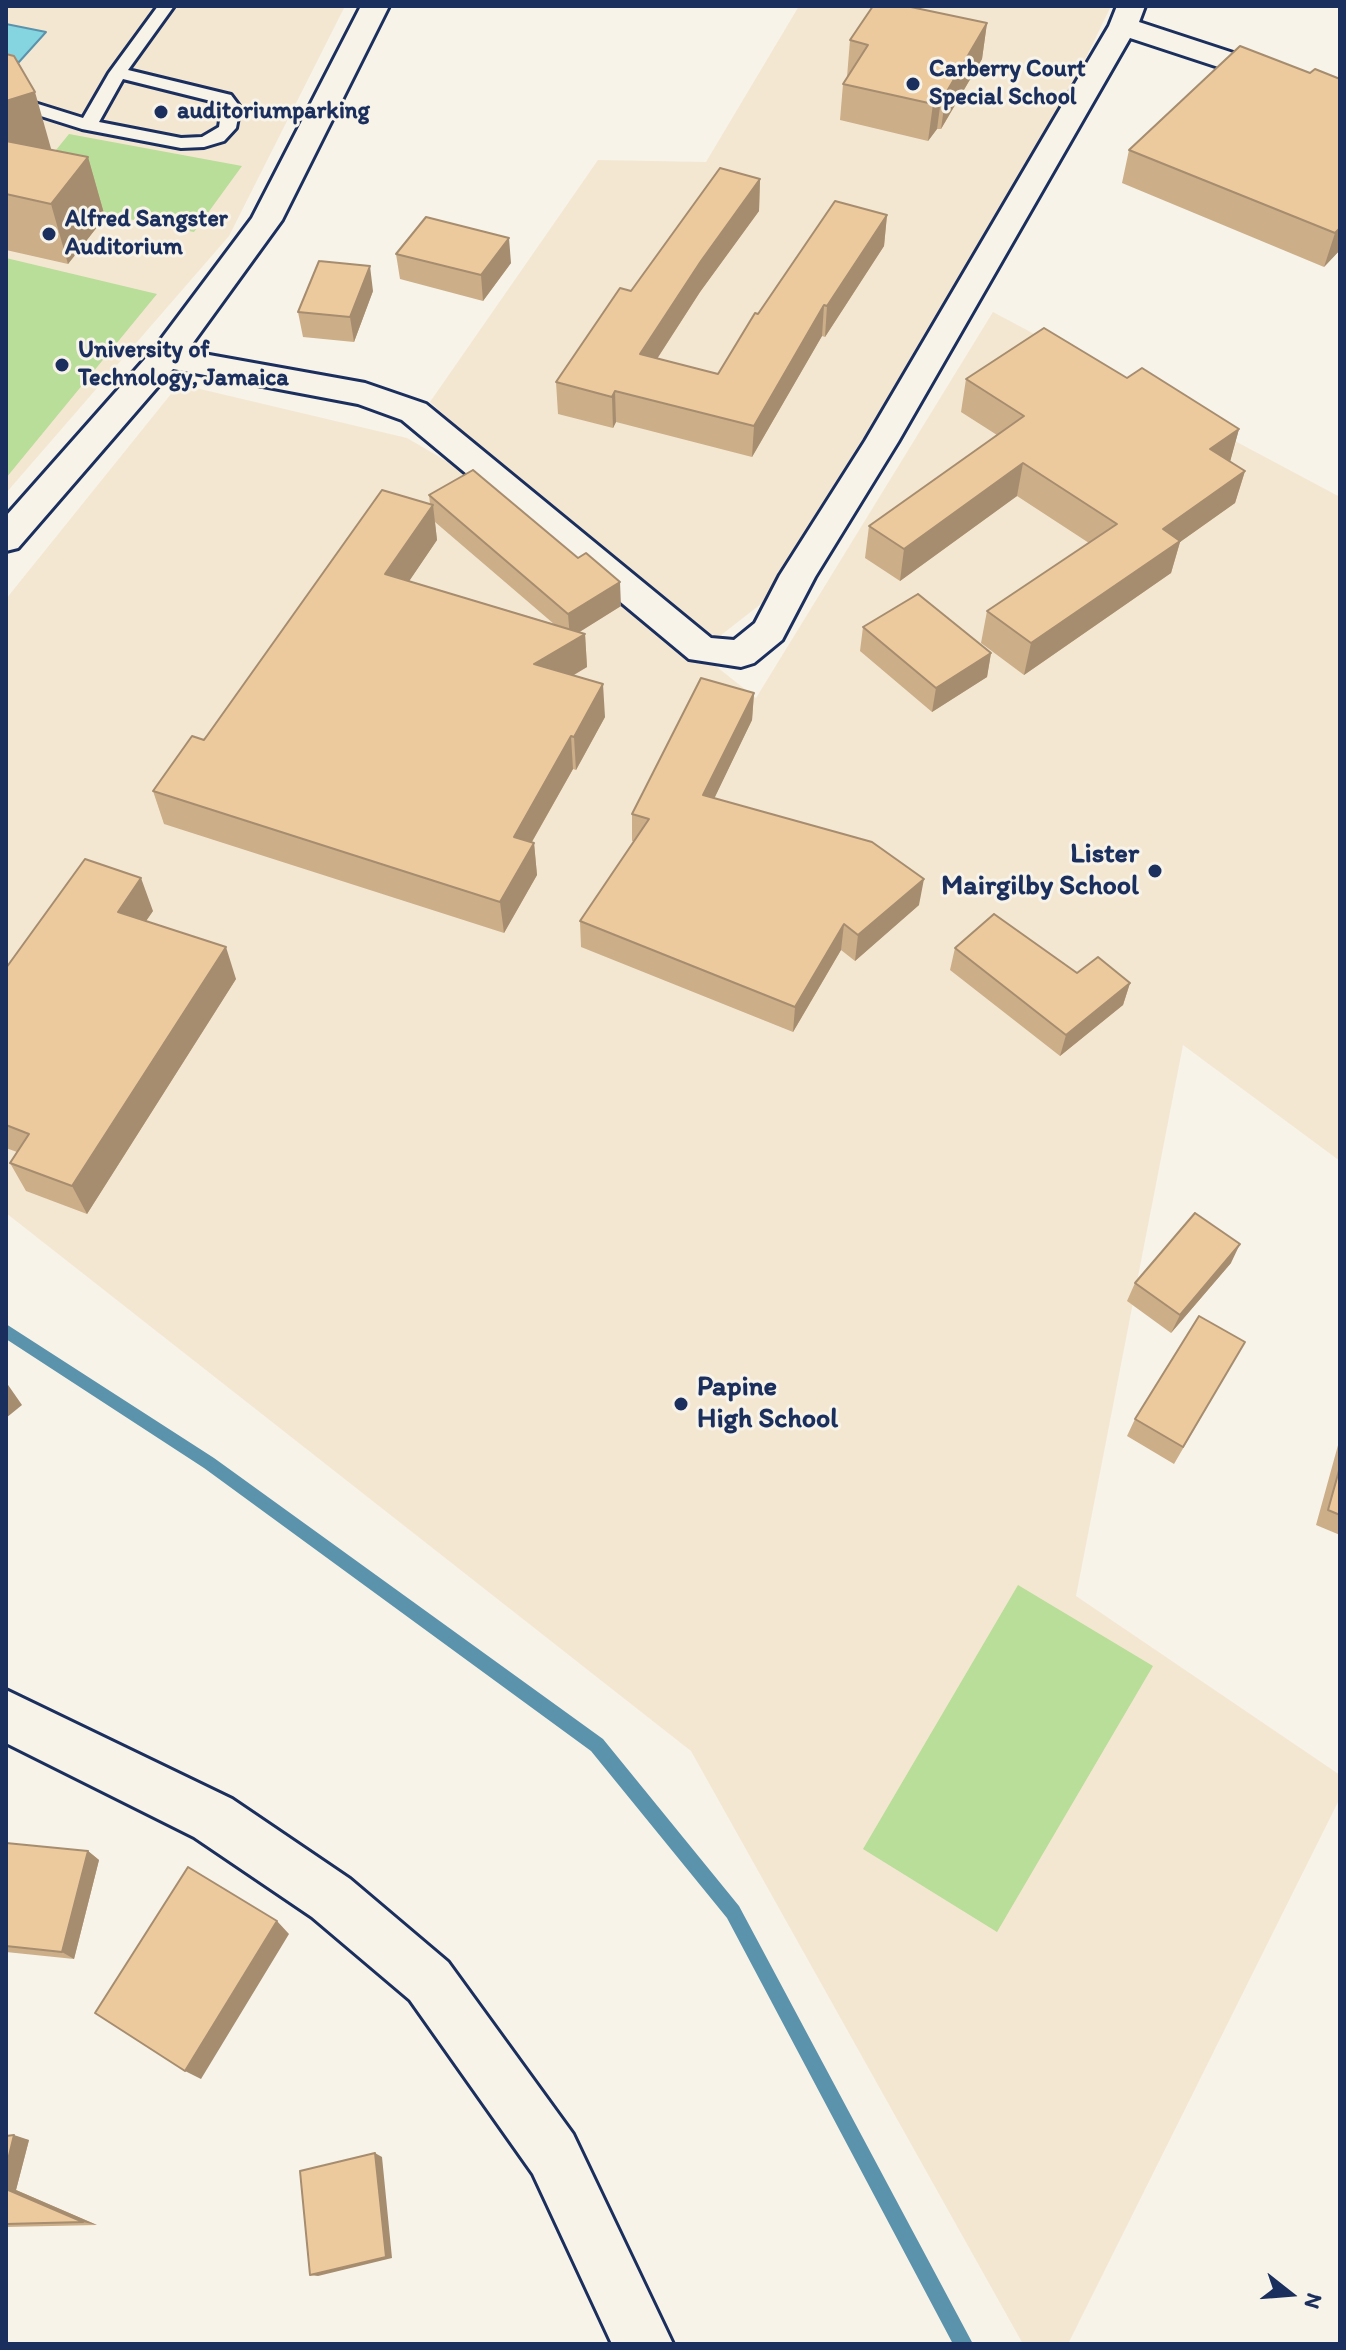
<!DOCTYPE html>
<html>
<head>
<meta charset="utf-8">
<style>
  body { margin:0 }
  #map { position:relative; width:1346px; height:2350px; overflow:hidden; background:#f7f3e8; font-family:Itim,sans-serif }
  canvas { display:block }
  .frame { position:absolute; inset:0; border:8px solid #1b2f5e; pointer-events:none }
  .north { position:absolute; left:1250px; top:2254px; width:80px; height:80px; -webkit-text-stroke:6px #f7f3e8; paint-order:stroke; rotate:107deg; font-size:22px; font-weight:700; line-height:32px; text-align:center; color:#1b2f5e }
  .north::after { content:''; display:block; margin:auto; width:28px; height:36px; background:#1b2f5e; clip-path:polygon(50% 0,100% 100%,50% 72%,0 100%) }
</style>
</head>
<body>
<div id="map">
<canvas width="1346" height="2350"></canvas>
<div class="frame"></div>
<div class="north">N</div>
</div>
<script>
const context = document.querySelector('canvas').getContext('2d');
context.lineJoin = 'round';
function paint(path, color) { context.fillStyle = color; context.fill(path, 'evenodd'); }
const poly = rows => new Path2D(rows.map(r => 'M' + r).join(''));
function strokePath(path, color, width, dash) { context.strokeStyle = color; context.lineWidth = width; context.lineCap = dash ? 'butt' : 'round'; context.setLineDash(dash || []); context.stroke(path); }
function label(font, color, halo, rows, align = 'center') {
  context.font = font + ' Itim,sans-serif'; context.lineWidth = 6; context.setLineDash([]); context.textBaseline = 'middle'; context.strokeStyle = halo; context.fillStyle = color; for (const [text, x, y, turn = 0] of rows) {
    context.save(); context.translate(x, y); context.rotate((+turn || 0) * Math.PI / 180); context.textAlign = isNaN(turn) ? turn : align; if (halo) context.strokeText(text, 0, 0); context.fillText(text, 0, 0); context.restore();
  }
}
paint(poly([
  [6,6,345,6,229,236,6,493],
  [799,6,1111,6,997,242,798,575,702,650,430,402,598,160,706,162],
  [993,312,1340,497,1340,1161,1183,1045,1076,1596,1340,1775,1340,1798,1068,2344,1023,2344,691,1751,6,1213,6,599,179,384,407,438,489,486,756,698]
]), '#f4e7d2');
paint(poly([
  [69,134,242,166,194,232,18,197],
  [6,258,157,294,6,478],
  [1018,1585,1153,1666,997,1932,863,1849]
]), '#b8de99');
const water = poly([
  [6,24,46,32,19,62,6,60,6,24]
]);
paint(water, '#85d5e1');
strokePath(water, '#5b93ad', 2);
paint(poly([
  [6,1324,214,1458,603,1739,739,1906,973,2344,953,2344,727,1918,591,1751,204,1468,6,1339,6,1324]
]), '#5b93ad');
const service = poly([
  [158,6,174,6,128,70,231,95,240,107,236,128,224,141,204,147,181,148,82,129,6,105,6,94,83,118,109,73,158,6],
  [123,79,219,103,222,107,219,127,202,137,181,138,99,122,123,79]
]);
const minor = poly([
  [361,6,389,6,282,220,187,351,365,383,426,404,711,638,734,640,755,623,780,575,865,441,1050,126,1109,26,1117,6,1145,6,1139,22,1340,88,1340,107,1130,38,898,442,815,577,782,640,754,663,741,667,689,659,402,420,358,404,173,369,18,548,6,551,6,516,153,350,252,218,361,6]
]);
const secondary = poly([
  [6,1690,232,1799,350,1879,448,1962,573,2134,673,2344,612,2344,533,2174,410,2000,312,1917,194,1837,6,1743,6,1690]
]);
strokePath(service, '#1b2f5e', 6);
strokePath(minor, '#1b2f5e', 6);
strokePath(secondary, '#1b2f5e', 6);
paint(service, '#f7f3e8');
paint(minor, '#f7f3e8');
paint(secondary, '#f7f3e8');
paint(poly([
  [987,23,982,59,941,129,937,129,928,141,840,120,843,84,847,77,850,40],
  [6,54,51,150,88,157,105,217,68,264,6,250],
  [1310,73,1340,250,1324,267,1122,183,1129,150],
  [760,179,759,211,700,292,657,359,718,374,758,314,887,215,884,246,825,337,822,336,752,457,616,422,613,428,558,414,556,382,631,291],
  [396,254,511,263,483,301,400,279],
  [373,291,354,342,303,337,298,312],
  [1127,378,1239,429,1230,461,1245,471,1235,503,1180,542,1171,573,1024,675,981,643,987,611,1089,543,1017,496,900,581,865,558,869,526,997,435,961,412,966,379],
  [429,495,621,606,579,632,585,634,587,667,574,675,605,717,576,770,573,769,532,842,534,843,537,875,504,933,164,824,153,791,430,504],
  [435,522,554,624,409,581,437,540],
  [863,627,991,653,987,677,932,712,860,651],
  [754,693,752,720,714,798,919,905,855,961,841,950,793,1032,581,947,580,921,634,841,632,841,632,814],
  [153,911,146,921,236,979,87,1214,26,1191,10,1163,17,1152,6,1148,6,968],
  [955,948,1077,973,1130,983,1123,1005,1060,1056,950,970],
  [1231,1263,1171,1333,1127,1301,1135,1283],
  [1245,1342,1174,1464,1127,1436,1135,1419],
  [1340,1438,1340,1535,1316,1525],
  [6,1843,88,1851,99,1860,74,1959,6,1952],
  [6,2136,29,2140,16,2190,97,2225,6,2227]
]), '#ccae88');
paint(poly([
  [987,23,982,59,941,129,946,93],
  [35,92,52,152,6,168,6,101],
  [942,92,937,129,928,141,933,104],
  [88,157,105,217,68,264,51,204],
  [760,179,759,211,700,292,640,385,640,354,701,261],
  [887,215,884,246,825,337,827,306],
  [1340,228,1340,250,1324,267,1335,233],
  [509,238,511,263,483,301,481,275],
  [370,266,373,291,354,342,350,317],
  [824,305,822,336,752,457,754,426],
  [615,391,616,422,613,428,612,397],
  [1239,429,1230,462,1210,449],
  [1023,463,1017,496,900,581,904,549],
  [1245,471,1235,503,1180,542,1171,573,1024,675,1031,643,1163,529],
  [433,505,437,540,391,608,385,574],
  [620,582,621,606,570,638,568,614],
  [585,634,587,667,536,697,534,664],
  [991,653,987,677,932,712,936,688],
  [603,684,605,717,576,770,574,737],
  [754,693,752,720,703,822,703,795],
  [571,736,573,769,517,868,514,837],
  [534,843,537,875,504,933,500,902],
  [141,878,153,911,130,944,118,912],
  [924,879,919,905,855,961,858,935],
  [844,924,841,950,793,1032,795,1007],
  [226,947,236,979,87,1214,72,1186],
  [1130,983,1123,1005,1060,1056,1066,1035],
  [1240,1244,1231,1263,1171,1333,1180,1315],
  [6,1382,22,1405,6,1418],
  [88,1851,99,1860,74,1959,62,1952],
  [277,1921,289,1934,201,2079,185,2071],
  [14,2135,29,2140,16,2190,97,2225,83,2222,6,2189,6,2168],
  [375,2153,382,2157,392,2258,318,2276,310,2275]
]), '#a68d6f');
const building = poly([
  [873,6,906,6,987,23,946,93,942,92,933,104,843,84,868,45,850,40,873,6],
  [1240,46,1310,73,1315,69,1340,79,1340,228,1335,233,1129,150,1240,46],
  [6,54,14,56,35,92,6,101,6,54],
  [6,141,88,157,51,204,6,194,6,141],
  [720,168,760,179,701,261,640,354,718,374,755,313,758,314,835,201,887,215,827,306,824,305,754,426,615,391,612,397,556,382,620,288,631,291,720,168],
  [426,217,509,238,481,275,396,254,426,217],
  [319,261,370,266,350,317,298,312,319,261],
  [1044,328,1127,378,1142,368,1239,429,1210,449,1245,471,1163,529,1180,541,1031,643,987,611,1117,524,1023,463,904,549,869,526,1024,416,966,379,1044,328],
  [473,470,578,558,586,553,620,582,568,614,429,495,473,470],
  [382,490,433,505,385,574,585,634,534,664,603,684,574,737,571,736,514,837,534,843,500,902,153,791,192,736,204,740,382,490],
  [918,594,991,653,936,688,863,627,918,594],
  [701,678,754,693,703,795,872,842,924,879,858,935,844,924,795,1007,580,921,649,819,632,814,701,678],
  [85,859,141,878,118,912,226,947,72,1186,10,1163,29,1134,6,1125,6,968,85,859],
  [994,914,1077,973,1098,957,1130,983,1066,1035,955,948,994,914],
  [1195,1213,1240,1244,1180,1315,1135,1283,1195,1213],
  [1199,1316,1245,1342,1183,1447,1135,1419,1199,1316],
  [1340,1467,1340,1515,1328,1510,1340,1467],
  [6,1843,88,1851,62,1952,6,1946,6,1843],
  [188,1867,277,1921,185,2071,95,2013,188,1867],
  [14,2135,6,2168,6,2136,14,2135],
  [375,2153,386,2257,310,2275,300,2171,375,2153],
  [6,2189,83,2222,6,2224,6,2189]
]);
paint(building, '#edca9e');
strokePath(building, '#a68d6f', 2);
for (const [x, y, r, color] of [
  [913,84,8,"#1b2f5e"],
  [161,112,8,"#1b2f5e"],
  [49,234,8,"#1b2f5e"],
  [62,365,8,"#1b2f5e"],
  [1155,871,8,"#1b2f5e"],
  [681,1404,8,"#1b2f5e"]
]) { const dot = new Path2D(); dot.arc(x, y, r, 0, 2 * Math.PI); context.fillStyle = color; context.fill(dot); strokePath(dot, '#f7f3e8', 3); }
label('bold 24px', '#1b2f5e', '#f7f3e8', [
  ["Carberry Court",929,70],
  ["Special School",929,98],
  ["auditoriumparking",177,112],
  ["Alfred Sangster",65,220],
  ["Auditorium",65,248],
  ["University of",78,351],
  ["Technology, Jamaica",78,379]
], 'left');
label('bold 28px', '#1b2f5e', '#f7f3e8', [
  ["Lister",1139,855],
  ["Mairgilby School",1139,887],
  ["Papine",697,1388,"left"],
  ["High School",697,1420,"left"]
], 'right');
</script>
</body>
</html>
